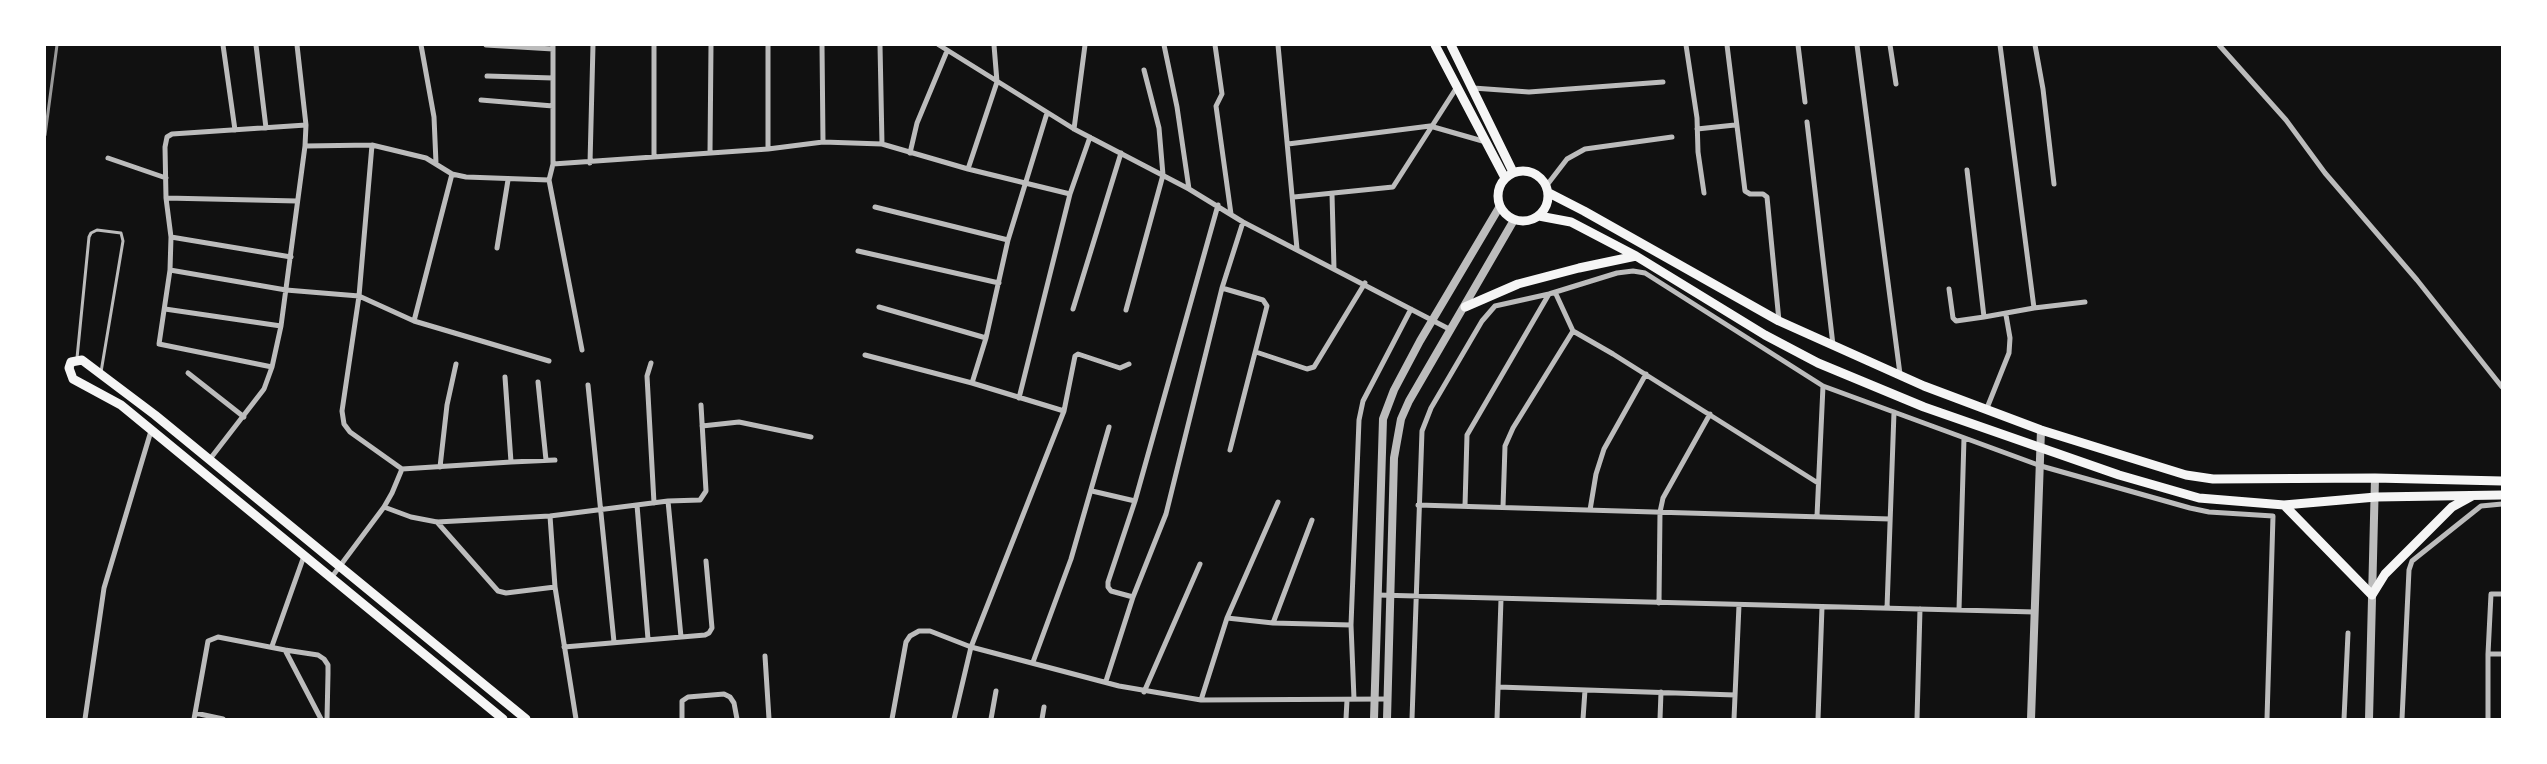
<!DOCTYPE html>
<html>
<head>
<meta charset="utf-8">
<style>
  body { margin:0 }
  #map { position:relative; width:2547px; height:764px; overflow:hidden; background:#111; font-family:Montserrat,sans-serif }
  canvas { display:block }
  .frame { position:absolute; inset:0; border:46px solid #fff; pointer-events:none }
</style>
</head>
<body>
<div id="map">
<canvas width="2547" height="764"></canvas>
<div class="frame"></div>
</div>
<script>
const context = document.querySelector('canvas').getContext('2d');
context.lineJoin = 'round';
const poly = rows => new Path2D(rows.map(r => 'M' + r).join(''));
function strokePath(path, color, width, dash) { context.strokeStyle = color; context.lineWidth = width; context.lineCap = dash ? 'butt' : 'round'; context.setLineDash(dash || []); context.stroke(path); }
strokePath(poly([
  [77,358,89,237,91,233,97,230,121,233,123,241,101,372]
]), '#bcbcbc', 3);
strokePath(poly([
  [223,45,235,130],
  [256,45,266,128],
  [421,45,434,117,436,163],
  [486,45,553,49],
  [553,45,553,164,549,180,582,350],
  [654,45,654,156],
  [822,45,823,142],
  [880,45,882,144],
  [939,45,1074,129,1189,189,1243,222,1451,330],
  [1164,45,1177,107,1189,189],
  [1215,45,1222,94,1216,106,1231,214],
  [1278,45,1297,249],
  [1686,45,1697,118,1698,152,1704,193],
  [1727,45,1745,191,1750,194,1763,194,1767,197,1779,321],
  [1798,45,1805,102],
  [1857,45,1900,374],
  [1890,45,1896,84],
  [2000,45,2034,308,2085,302],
  [2035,45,2043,89,2054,184],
  [2219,45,2286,120,2325,173,2417,280,2502,387],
  [487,76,553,78],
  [1473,88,1529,92,1663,82],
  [481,100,553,106],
  [1807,122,1833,345],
  [1074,129,1085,45],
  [1697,129,1735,125],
  [1288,144,1430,126,1486,142],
  [372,145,359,296,342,411,344,424,350,432,402,469,511,462],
  [305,146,372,145,426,158,452,174,466,177,549,180],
  [768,149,768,45],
  [710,152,711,45],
  [910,153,917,123,947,51],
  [108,158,166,178],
  [590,163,593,45],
  [553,164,768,149,823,142,882,144,968,169,1070,194],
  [968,169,997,82,994,45],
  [1967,170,1984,317,2034,308],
  [1547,185,1567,159,1585,149,1672,137],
  [1332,194,1334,269],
  [1294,197,1393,187,1457,87],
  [166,198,297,201],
  [875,207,1008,240],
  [171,237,291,257],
  [497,248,508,180],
  [858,251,999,283],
  [170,270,286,290,359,296,414,321,549,361],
  [1222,288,1263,300,1267,306,1230,450],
  [1949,289,1953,318,1956,321,1984,317],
  [1555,292,1573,331,1613,354,1818,483],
  [879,307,986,338],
  [165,309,281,326],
  [1073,309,1121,153],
  [1126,310,1163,175,1159,128,1144,70],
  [414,321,452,174],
  [1256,352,1307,369,1314,367,1365,283],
  [865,355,972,383,1064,411],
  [651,363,647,376,654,503],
  [272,367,159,344,170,270,171,237,166,198,165,147,167,137,172,134,306,125],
  [188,373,244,417],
  [505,377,511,462,555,460],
  [538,382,546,460],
  [972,383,986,338,1008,240,1047,113],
  [588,385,614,642],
  [1019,398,1070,194,1090,137],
  [1987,408,2009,353,2010,338,2006,315],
  [702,426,739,422,811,437],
  [210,459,264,389,272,367,281,326,305,146,306,125,297,45],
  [440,467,447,405,456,364],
  [1092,491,1135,501],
  [668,501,681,637],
  [637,505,648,639],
  [1418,505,1890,519],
  [1465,506,1467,435,1549,294],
  [384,507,411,517,437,522,550,516,668,501,700,500,706,491,701,405],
  [1503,507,1505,446,1513,428,1573,331],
  [1590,510,1596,474,1604,449,1646,374],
  [550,516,555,587,576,719],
  [1817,516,1823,386],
  [437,522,498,591,506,593,555,587],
  [331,578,384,507,392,493,402,469],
  [1377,595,2035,612],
  [1133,597,1111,591,1108,587,1108,582,1135,501,1218,205],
  [1659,603,1660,512,1663,498,1710,414],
  [1887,608,1894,412],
  [1959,610,1964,438],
  [1227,618,1273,623,1351,625],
  [1273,623,1312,520],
  [272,646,304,556],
  [564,647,705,635,709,633,712,628,706,561],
  [285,650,318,655,324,659,328,665,328,674,327,719],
  [2488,654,2502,654],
  [765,656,769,719],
  [1033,662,1071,559,1109,427],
  [1106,681,1133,597,1166,514,1222,288,1243,222],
  [1498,687,1735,695],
  [1144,692,1200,564],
  [1354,699,1351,625,1359,420,1363,401,1411,309],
  [1201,700,1227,618,1278,502],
  [195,713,223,719],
  [85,719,104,588,151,431],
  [194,719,208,641,218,637,285,650,321,719],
  [682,719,682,701,688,697,724,694,730,697,734,703,737,719],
  [892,719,906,642,910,636,919,631,930,631,971,647,1119,686,1201,700,1388,699],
  [954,719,971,647,1064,411,1075,356,1078,354,1120,368,1129,364],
  [991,719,996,691],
  [1042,719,1044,707],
  [1346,719,1347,700],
  [1412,719,1422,431,1431,408,1482,321,1495,306,1549,294,1617,273,1633,271,1645,273,1823,386,2041,466,2190,508,2209,512,2273,516,2267,719],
  [1497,719,1501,599],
  [1583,719,1585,690],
  [1660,719,1661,692],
  [1734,719,1739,605],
  [1818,719,1822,607],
  [1917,719,1920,609],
  [2344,719,2348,633],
  [2402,719,2409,570,2412,561,2481,506,2502,504],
  [2488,719,2488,654,2491,594,2502,594]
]), '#bcbcbc', 5);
strokePath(poly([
  [1374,719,1383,419,1394,390,1420,341,1500,206],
  [1387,719,1394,458,1401,419,1409,401,1514,220],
  [2031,719,2041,430],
  [2369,719,2375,478]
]), '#bcbcbc', 8);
strokePath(poly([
  [1435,45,1505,178],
  [1451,45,1513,172],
  '1498 196a25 25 0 1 1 50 0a25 25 0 1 1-50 0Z',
  [1549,193,1584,211,1779,321,1924,386,2041,430,2115,453,2186,475,2213,479,2375,478,2502,481],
  [1539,216,1571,222,1636,256,1765,335,1818,363,1924,407,2119,475,2199,498,2284,505,2376,497,2502,495],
  [1465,307,1518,284,1579,268,1636,256],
  [2284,505,2372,595,2385,574,2452,507,2472,496],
  [503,719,121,405,73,379,69,368,71,362,82,360,155,415,526,719]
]), '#f5f5f5', 9);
strokePath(poly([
  [45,135,57,45]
]), '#9a9a9a', 3);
</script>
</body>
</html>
